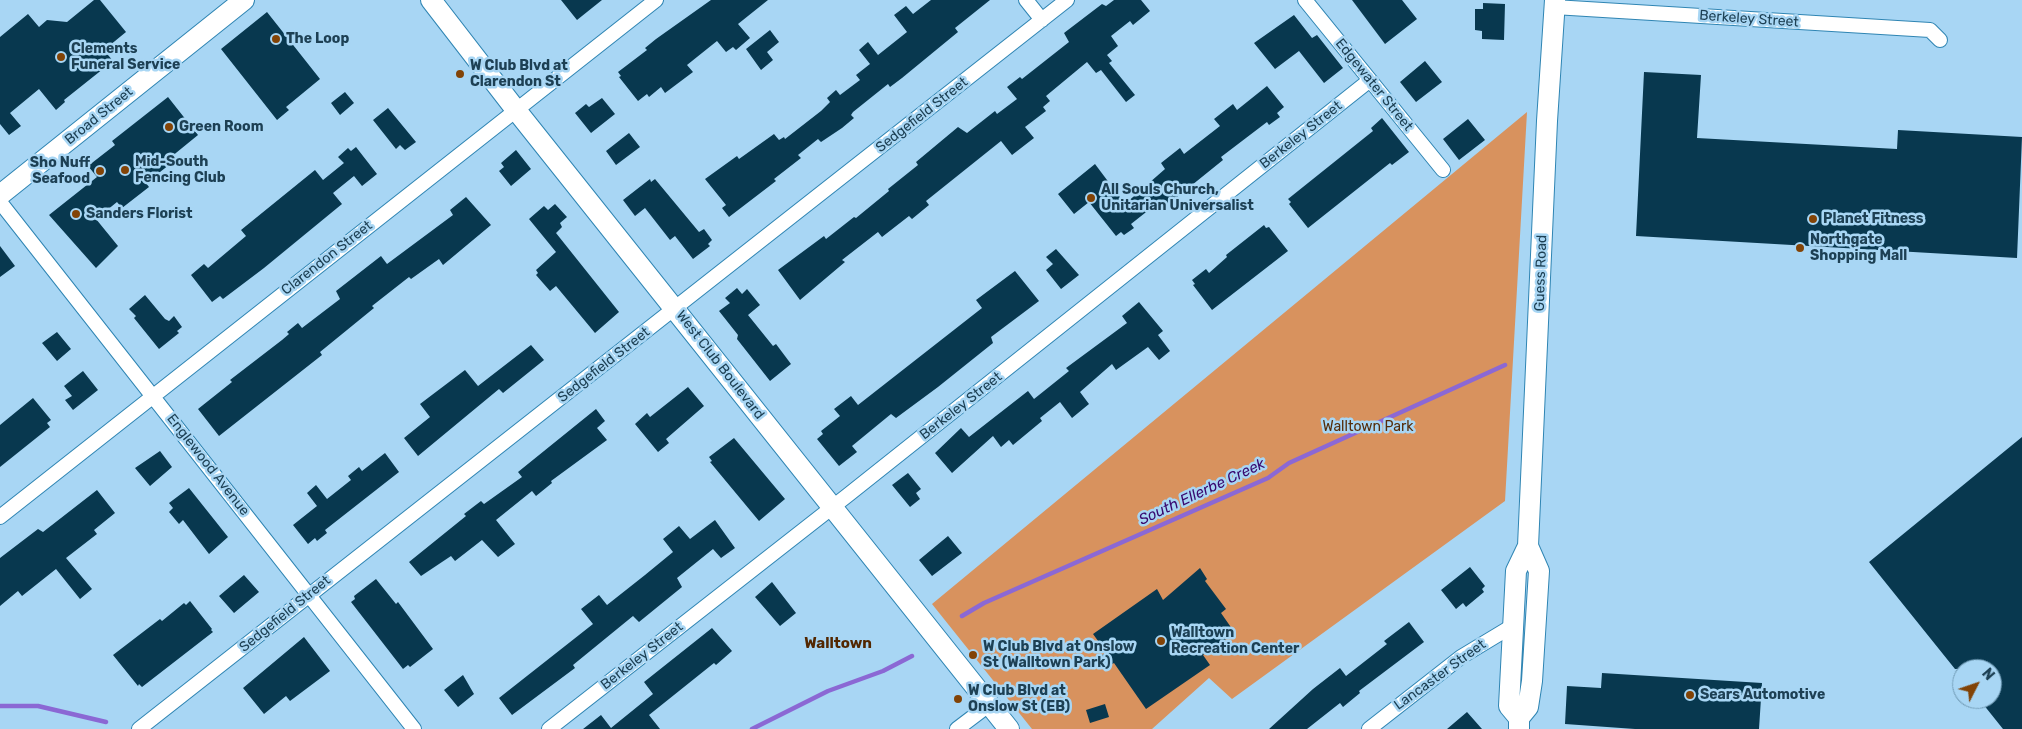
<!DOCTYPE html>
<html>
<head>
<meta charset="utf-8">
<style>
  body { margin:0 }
  #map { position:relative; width:2022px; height:729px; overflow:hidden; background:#a8d6f4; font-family:Rubik,sans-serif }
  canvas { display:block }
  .north { position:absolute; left:1952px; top:659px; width:50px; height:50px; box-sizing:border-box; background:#a8d6f4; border:1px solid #709ab4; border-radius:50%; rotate:49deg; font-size:14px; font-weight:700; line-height:20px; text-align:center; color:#1d4054 }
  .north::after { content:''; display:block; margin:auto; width:18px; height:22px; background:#824306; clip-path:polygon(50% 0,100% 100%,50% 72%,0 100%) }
</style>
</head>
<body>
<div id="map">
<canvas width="2022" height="729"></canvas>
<div class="north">N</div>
</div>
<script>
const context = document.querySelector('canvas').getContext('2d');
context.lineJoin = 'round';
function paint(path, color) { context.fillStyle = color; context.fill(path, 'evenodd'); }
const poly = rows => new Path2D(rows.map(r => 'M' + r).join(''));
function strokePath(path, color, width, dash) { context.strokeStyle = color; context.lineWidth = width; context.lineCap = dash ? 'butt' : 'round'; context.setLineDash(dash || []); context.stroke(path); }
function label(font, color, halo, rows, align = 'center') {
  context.font = font + ' Rubik,sans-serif'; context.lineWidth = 5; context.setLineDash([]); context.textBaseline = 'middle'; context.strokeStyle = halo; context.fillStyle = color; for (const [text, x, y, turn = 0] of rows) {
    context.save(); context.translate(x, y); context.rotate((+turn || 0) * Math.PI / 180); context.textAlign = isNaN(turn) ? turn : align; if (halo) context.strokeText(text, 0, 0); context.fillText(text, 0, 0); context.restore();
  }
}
paint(poly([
  [1527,112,1505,501,1232,699,1209,678,1152,729,1032,729,932,604]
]), '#d8925e');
strokePath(poly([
  [962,616,984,603,1268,478,1289,463,1505,365],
  [0,706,38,706,106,722],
  [752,729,828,691,883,671,912,656]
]), '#8b68d4', 4.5);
paint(poly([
  [94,0,100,0,126,32,104,50,113,61,64,100,65,102,56,110,39,89,10,113,21,126,9,135,0,124,0,37,28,14,39,27,47,20,67,22],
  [561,0,602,0,577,20],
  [711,0,768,0,738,24,750,38,736,50,733,47,726,52,717,41,687,65,693,72,665,93,661,87,649,97,647,94,638,101,619,77,621,76,618,72,647,50,645,48,656,39],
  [931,0,990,0,955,28,958,32,902,78,890,87,888,84,853,112,851,115,854,118,842,128,821,142,818,139,798,155,801,158,774,179,776,181,729,217,722,208,726,205,705,179,737,156,739,159,774,134,779,140,784,137,785,139,821,111,830,102,827,98,836,90,840,95,860,80,856,75,870,64,859,50,868,42,878,55,907,32,894,15,906,6,913,14],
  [1114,0,1141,0,1150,11,1133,25,1130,21,1111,36,1118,46,1107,55,1112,61,1109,63,1135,95,1126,102,1101,70,1096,73,1087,62,1046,96,1050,101,1043,107,1046,111,1025,127,1034,138,1012,155,1001,141,926,201,929,205,912,219,909,216,882,237,878,232,842,260,845,262,800,300,778,270,824,236,826,239,854,217,856,218,889,191,888,189,918,165,916,162,958,127,967,133,995,111,997,114,1017,99,1007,87,1020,77,1022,79,1069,42,1064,33,1102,4,1106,6],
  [1352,0,1402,0,1417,19,1385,44],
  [1483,3,1505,4,1504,40,1482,39,1482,31,1475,30,1475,9,1483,9],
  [267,12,320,79,286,107,289,110,277,120,221,49],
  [1294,15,1312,38,1317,35,1343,68,1324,83,1299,51,1275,69,1254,43],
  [770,30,779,42,767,52,773,60,761,70,746,49],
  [1425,61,1442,82,1416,102,1400,82],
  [1644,72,1701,75,1697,138,1897,149,1898,130,2022,137,2017,258,1636,236],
  [1267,86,1284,107,1277,113,1280,117,1269,125,1267,122,1221,157,1223,160,1161,210,1158,207,1152,212,1150,209,1131,224,1134,228,1124,235,1121,232,1116,236,1089,202,1074,214,1058,194,1095,164,1125,204,1165,169,1161,163,1180,148,1184,154,1220,126,1214,119,1233,104,1237,110],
  [345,92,354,103,340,115,331,103],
  [168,97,198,135,171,157,174,161,146,183,149,187,122,208,117,202,96,219,118,246,96,268,49,215,97,177,88,166,115,145,112,141],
  [602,98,615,114,591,133,575,113,586,104,589,107],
  [388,108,416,142,405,150,400,145,396,149,373,120],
  [1382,118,1409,152,1392,165,1390,163,1308,228,1289,204,1291,202,1288,199,1373,131,1371,128],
  [1468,119,1485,140,1459,160,1443,139],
  [629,133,640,147,616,165,606,151],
  [356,147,377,174,362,186,354,176,333,193,342,204,264,268,223,299,220,296,212,302,191,275,204,264,208,268,246,236,241,230,315,170,323,180,344,163,338,157,348,148,351,151],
  [516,150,531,169,511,186,499,171,504,167,501,163],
  [650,179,651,182,655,179,699,232,704,229,712,240,708,244,710,246,693,259,675,236,670,240,645,208,635,216,623,200],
  [466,197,491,225,443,265,439,259,411,279,409,277,372,306,374,308,320,352,322,355,219,436,198,409,232,382,230,380,282,340,289,334,287,332,298,323,302,328,340,299,336,291,381,256,387,264,453,215,450,210],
  [555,204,567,217,560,223,562,227,556,233,619,312,595,333,556,286,550,291,536,275,538,273,536,270,556,252,529,219,544,206,548,210],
  [1264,225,1266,228,1269,227,1288,251,1212,310,1193,285,1195,284,1192,280,1206,269,1209,273,1227,257,1226,255],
  [0,246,15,266,0,277],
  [1056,249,1079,275,1061,289,1046,270,1053,264,1046,257],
  [1015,271,1039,301,991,337,993,343,938,387,896,418,891,414,852,446,857,452,839,466,817,439,823,434,821,431,840,416,834,409,851,396,858,405,982,308,976,300],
  [737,288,742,294,747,289,760,305,748,315,773,346,776,344,791,364,770,381,737,339,738,335,719,311,730,303,725,298],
  [145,295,165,319,169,321,174,316,182,327,177,331,179,333,159,349,134,318,136,316,129,309],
  [1139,302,1163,331,1158,335,1170,351,1159,360,1148,347,1116,370,1112,364,1080,392,1089,404,1072,418,1060,402,1040,418,1042,421,1013,445,1009,440,1001,447,993,436,952,473,935,453,961,428,969,437,1028,391,1034,399,1069,371,1066,368,1127,323,1122,316],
  [57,332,71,349,57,361,42,343],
  [531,345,544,360,503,393,499,389,418,456,404,438,430,417,420,404,465,370,478,386],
  [83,371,98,390,73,410,65,400,72,396,64,386],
  [688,387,704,406,666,439,669,443,658,452,635,424,647,413,650,417],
  [33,398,51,420,47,423,50,427,0,467,0,425],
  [596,409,605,421,597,428,607,440,551,481,552,483,536,496,532,491,496,520,515,544,498,557,482,540,455,561,451,556,421,576,409,562,466,516,464,514,481,501,484,504,522,477,518,472],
  [2022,437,2022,729,2003,729,1979,699,1992,699,1992,669,1955,669,1869,562],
  [734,438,785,499,759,521,710,462,712,461,709,457],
  [160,451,172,467,150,486,135,468],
  [385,453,399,472,325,530,327,533,317,541,315,538,308,544,293,525,317,506,307,493,316,485,327,499,351,480,348,476,359,467,362,471],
  [908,473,921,489,916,493,920,499,910,507,892,485],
  [189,488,228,537,209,554,183,520,179,524,169,512,173,508,169,503],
  [97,490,115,513,94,530,97,534,66,558,92,589,80,599,56,569,22,596,18,591,0,606,0,558,38,529,43,532],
  [715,520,735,548,721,558,713,549,677,578,682,587,639,622,633,616,573,665,575,668,512,715,499,698,593,624,581,609,599,595,607,605,645,575,673,552,663,539,679,526,690,539],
  [948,536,962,553,932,576,919,560],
  [1470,567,1485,586,1482,589,1484,592,1466,607,1463,603,1456,609,1441,590],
  [1200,568,1207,579,1205,581,1226,609,1221,613,1235,633,1203,655,1210,665,1146,709,1114,663,1107,667,1100,657,1106,652,1093,634,1157,589,1163,600],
  [244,575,259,592,234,613,219,596],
  [376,579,396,604,398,602,433,649,410,667,408,665,403,669,351,602,355,599,354,596],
  [772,582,796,613,780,626,755,597],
  [190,601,212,629,211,630,213,632,142,687,139,684,138,686,113,655,160,619,162,621,184,603,186,605],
  [1409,622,1424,642,1359,691,1360,693,1343,707,1340,703,1307,729,1269,729,1313,689,1340,668,1346,676,1387,644,1384,641],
  [712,628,732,651,716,665,714,663,649,715,660,729,583,729,601,715,611,728,653,694,644,682],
  [304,637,330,671,290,701,286,696,264,714,243,688],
  [1602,673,1762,683,1759,729,1635,729,1565,724,1567,686,1601,688],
  [463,675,474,694,458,707,444,690],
  [1105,704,1109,717,1090,723,1086,710],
  [1467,712,1482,729,1447,729]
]), '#08384f');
const street = poly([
  [1026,0,1042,20],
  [1305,0,1443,170],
  [1554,7,1930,30,1940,40],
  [0,202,414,729],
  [0,517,656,0],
  [139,729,1067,0],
  [549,729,848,495,1370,80],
  [957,729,990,704],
  [1369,729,1461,657,1514,625]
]);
const secondary = poly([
  [431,0,516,110,1009,729],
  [0,195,244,0],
  [1519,718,1509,706,1516,571,1528,546,1547,121,1555,0],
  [1519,729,1519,718,1528,707,1532,681,1539,571,1528,546]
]);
strokePath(street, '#2f85b3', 16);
strokePath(secondary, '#2f85b3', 22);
strokePath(street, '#fff', 14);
strokePath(secondary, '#fff', 20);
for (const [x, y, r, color] of [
  [276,39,5,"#824306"],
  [61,57,5,"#824306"],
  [460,74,5,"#824306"],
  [169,127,5,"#824306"],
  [125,170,5,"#824306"],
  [100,171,5,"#824306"],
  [1091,198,5,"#824306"],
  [76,214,5,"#824306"],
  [1813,219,5,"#824306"],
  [1800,248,5,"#824306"],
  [1161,641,5,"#824306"],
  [973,655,5,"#824306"],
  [1690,695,5,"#824306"],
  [958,699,5,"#824306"]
]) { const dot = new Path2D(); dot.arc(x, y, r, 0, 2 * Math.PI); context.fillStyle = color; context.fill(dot); strokePath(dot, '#a8d6f4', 2); }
label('14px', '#1d4054', '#a8d6f4', [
  ["Berkeley Street",1749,19,4],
  ["Edgewater Street",1374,85,51],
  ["Sedgefield Street",922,115,-38],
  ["Broad Street",99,116,-39],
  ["Berkeley Street",1301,135,-38],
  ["Clarendon Street",327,258,-38],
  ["Guess Road",1541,273,-88],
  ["Sedgefield Street",604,365,-38],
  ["West Club Boulevard",720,365,52],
  ["Berkeley Street",961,406,-38],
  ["Englewood Avenue",208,465,52],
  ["Sedgefield Street",285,614,-39],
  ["Berkeley Street",642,656,-38],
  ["Lancaster Street",1440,675,-36]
]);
label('bold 14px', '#1d4054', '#a8d6f4', [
  ["The Loop",286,39],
  ["Clements",71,49],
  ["Funeral Service",71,65],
  ["W Club Blvd at",470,66],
  ["Clarendon St",470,82],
  ["Green Room",179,127],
  ["Mid-South",135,162],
  ["Fencing Club",135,178],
  ["Sho Nuff",90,163,"right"],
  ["Seafood",90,179,"right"],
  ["All Souls Church,",1101,190],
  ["Unitarian Universalist",1101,206],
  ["Sanders Florist",86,214],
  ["Planet Fitness",1823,219],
  ["Northgate",1810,240],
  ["Shopping Mall",1810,256],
  ["Walltown",1171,633],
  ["Recreation Center",1171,649],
  ["W Club Blvd at Onslow",983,647],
  ["St (Walltown Park)",983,663],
  ["W Club Blvd at",968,691],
  ["Onslow St (EB)",968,707],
  ["Sears Automotive",1700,695]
], 'left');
label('14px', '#552c08', '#a8d6f4', [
  ["Walltown Park",1368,427]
]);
label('italic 15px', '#38086e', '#a8d6f4', [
  ["South Ellerbe Creek",1202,492,-25]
]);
label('bold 15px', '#522700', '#a8d6f4', [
  ["Walltown",838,644]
]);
</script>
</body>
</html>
